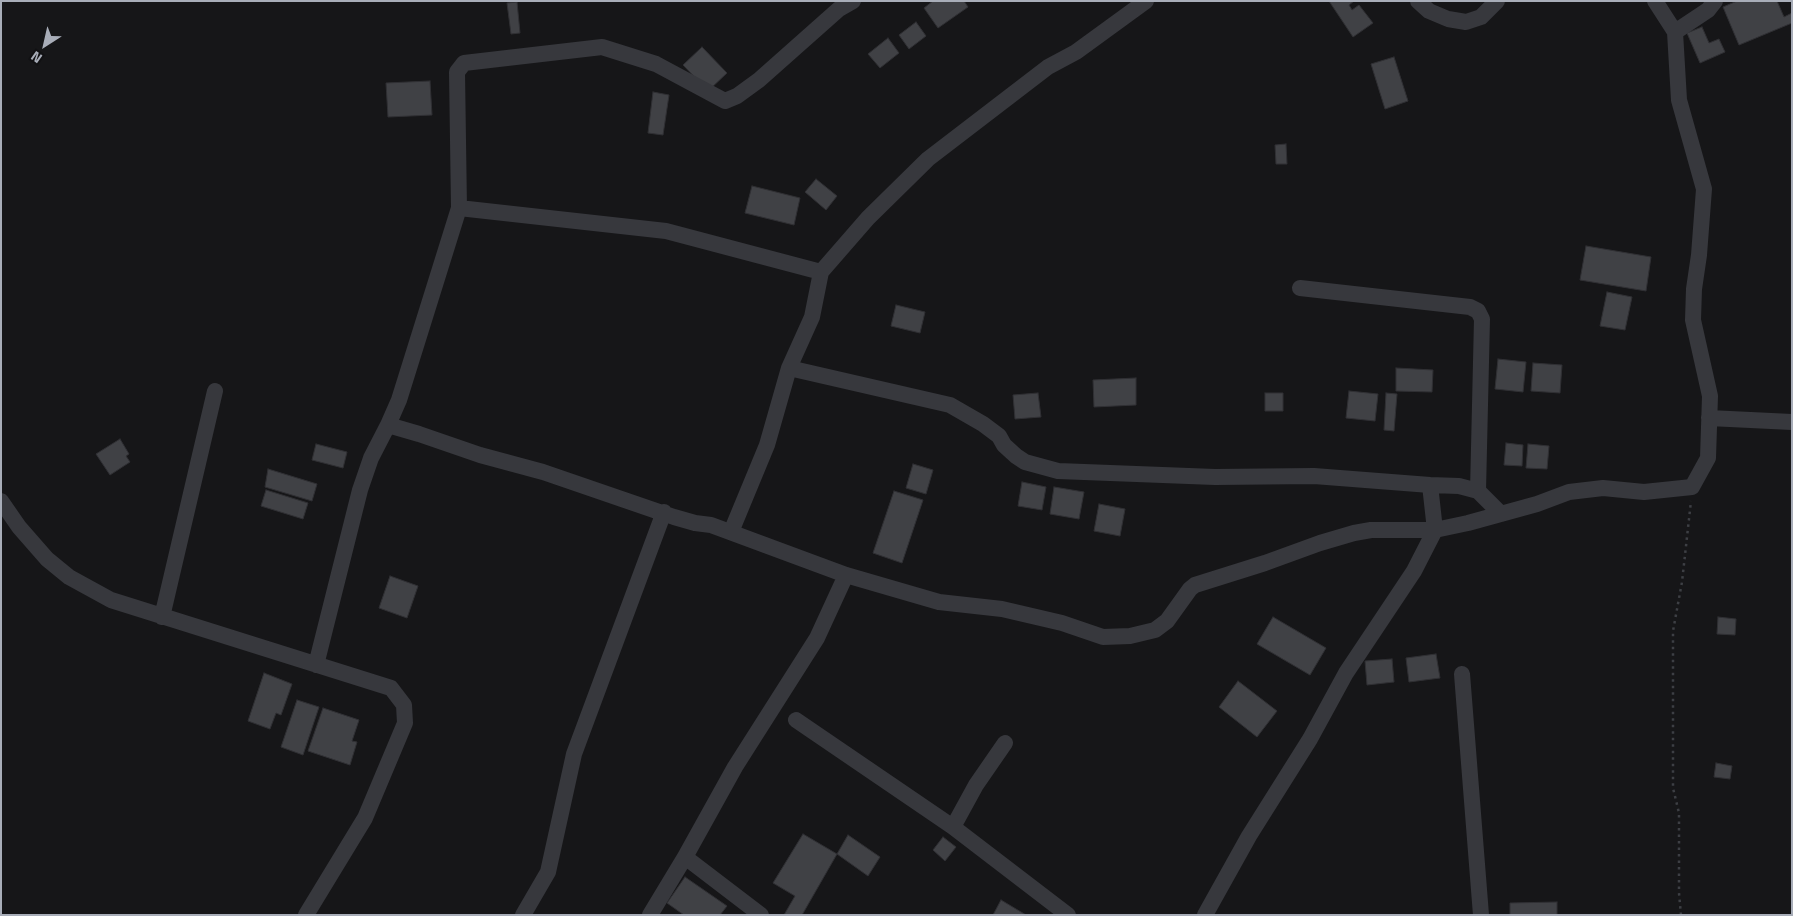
<!DOCTYPE html>
<html>
<head>
<meta charset="utf-8">
<style>
  body { margin:0 }
  #map { position:relative; width:1793px; height:916px; overflow:hidden; background:#161618; font-family:"Titillium Web",sans-serif }
  canvas { display:block }
  .frame { position:absolute; inset:0; border:2px solid #a8adb8; pointer-events:none }
  .north { position:absolute; left:20px; top:20px; width:50px; height:50px; -webkit-text-stroke:4px #111113; paint-order:stroke; rotate:215deg; font-size:14px; font-weight:700; line-height:20px; text-align:center; color:#a8adb8 }
  .north::after { content:''; display:block; margin:auto; width:18px; height:22px; background:#a8adb8; clip-path:polygon(50% 0,100% 100%,50% 72%,0 100%) }
</style>
</head>
<body>
<div id="map">
<canvas width="1793" height="916"></canvas>
<div class="frame"></div>
<div class="north">N</div>
</div>
<script>
const context = document.querySelector('canvas').getContext('2d');
context.lineJoin = 'round';
function paint(path, color) { context.fillStyle = color; context.fill(path, 'evenodd'); }
const poly = rows => new Path2D(rows.map(r => 'M' + r).join(''));
function strokePath(path, color, width, dash) { context.strokeStyle = color; context.lineWidth = width; context.lineCap = dash ? 'butt' : 'round'; context.setLineDash(dash || []); context.stroke(path); }
const building = poly([
  [933,1,964,1,968,7,938,28,924,8,933,1],
  [1329,1,1354,1,1349,5,1352,10,1359,5,1373,23,1353,37,1329,1],
  [1737,1,1777,1,1784,17,1792,13,1792,23,1739,45,1723,7,1737,1],
  [517,2,520,33,511,34,507,3,517,2],
  [916,22,926,36,909,49,899,35,916,22],
  [1702,27,1709,43,1719,39,1725,52,1700,63,1687,33,1702,27],
  [888,38,899,53,880,68,868,54,888,38],
  [702,47,727,73,708,91,683,65,702,47],
  [1394,57,1408,101,1385,109,1371,64,1394,57],
  [430,81,432,115,388,117,386,83,430,81],
  [653,92,669,95,663,135,648,133,653,92],
  [1286,144,1287,164,1276,164,1275,145,1286,144],
  [816,179,837,196,826,210,805,192,816,179],
  [752,186,800,198,794,225,745,213,752,186],
  [1586,246,1651,257,1646,291,1580,280,1586,246],
  [1607,292,1632,297,1625,330,1600,326,1607,292],
  [896,305,925,312,920,333,891,326,896,305],
  [1498,359,1526,362,1523,392,1495,389,1498,359],
  [1533,363,1562,365,1560,393,1531,391,1533,363],
  [1396,368,1433,370,1432,392,1396,391,1396,368],
  [1136,378,1136,405,1094,407,1093,380,1136,378],
  [1349,391,1378,394,1375,421,1346,418,1349,391],
  [1038,393,1041,417,1015,419,1013,395,1038,393],
  [1265,393,1283,393,1283,411,1265,411,1265,393],
  [1386,393,1397,394,1394,431,1384,430,1386,393],
  [120,439,129,454,126,456,130,462,110,475,96,454,120,439],
  [1506,443,1523,445,1522,466,1504,465,1506,443],
  [316,444,347,452,343,468,312,460,316,444],
  [1528,444,1549,446,1547,469,1526,468,1528,444],
  [913,464,933,470,926,494,906,488,913,464],
  [268,469,317,484,312,501,265,487,268,469],
  [1022,482,1046,487,1042,510,1018,506,1022,482],
  [1054,487,1084,492,1079,519,1050,514,1054,487],
  [266,490,308,503,303,519,261,506,266,490],
  [894,491,923,500,902,563,873,553,894,491],
  [1099,504,1125,509,1120,536,1094,531,1099,504],
  [390,576,418,586,407,618,379,608,390,576],
  [1273,617,1326,648,1310,675,1257,644,1273,617],
  [1718,617,1736,619,1735,635,1717,634,1718,617],
  [1436,654,1440,678,1409,682,1406,658,1436,654],
  [1392,659,1394,682,1367,685,1365,661,1392,659],
  [264,673,292,684,281,715,276,713,270,729,248,721,264,673],
  [1238,681,1277,711,1257,737,1219,707,1238,681],
  [297,700,319,707,303,755,281,747,297,700],
  [323,708,359,720,352,741,357,742,350,765,308,751,323,708],
  [1716,763,1732,766,1730,779,1714,777,1716,763],
  [803,834,837,854,802,915,784,915,795,896,773,883,803,834],
  [848,835,880,857,868,876,837,854,848,835],
  [943,837,956,847,945,861,933,850,943,837],
  [685,877,727,906,720,915,684,915,667,903,685,877],
  [1001,900,1026,915,993,915,1001,900],
  [1557,902,1557,915,1510,915,1510,903,1557,902]
]);
paint(building, '#404145');
strokePath(building, '#303034', 1);
strokePath(poly([
  [1681,915,1679,893,1679,813,1673,788,1673,631,1682,582,1691,501]
]), '#3d3f44', 2.5, [2.5, 4]);
strokePath(poly([
  [1418,1,1429,11,1448,19,1466,22,1481,17,1497,1],
  [1675,32,1708,10,1715,1],
  [459,208,666,231,821,272],
  [1300,288,1470,307,1478,311,1482,319,1478,491],
  [789,368,950,405,983,424,999,436,1004,445,1016,456,1025,462,1058,471,1215,477,1314,476,1430,485,1459,486,1478,491,1501,514],
  [1709,418,1792,422],
  [388,425,399,400,459,208,457,72,464,63,602,47,656,64,725,101,737,96,759,80,839,9,853,1],
  [1,501,19,527,47,559,69,577,111,600,391,688,404,705,405,723,365,818,306,915],
  [731,532,767,445,789,368,812,317,821,272,868,218,928,159,1048,67,1076,52,1146,1],
  [162,617,215,391],
  [316,665,360,490,371,458,388,425,419,434,480,455,543,472,674,517,695,523,711,525,846,575,939,602,1002,609,1062,623,1103,637,1130,636,1155,630,1167,621,1190,589,1195,585,1265,563,1320,543,1354,533,1371,530,1435,530,1468,523,1537,504,1569,492,1603,488,1644,492,1692,487,1708,458,1710,396,1693,320,1694,289,1699,255,1704,189,1679,100,1675,32,1655,1],
  [1462,674,1481,915],
  [796,720,953,827,1068,915],
  [953,827,976,785,1005,743],
  [685,857,761,915],
  [523,915,548,872,574,754,664,512],
  [650,915,685,857,735,767,817,638,846,575],
  [1205,915,1249,836,1310,739,1346,673,1414,571,1435,530,1430,485]
]), '#37383d', 16);
</script>
</body>
</html>
